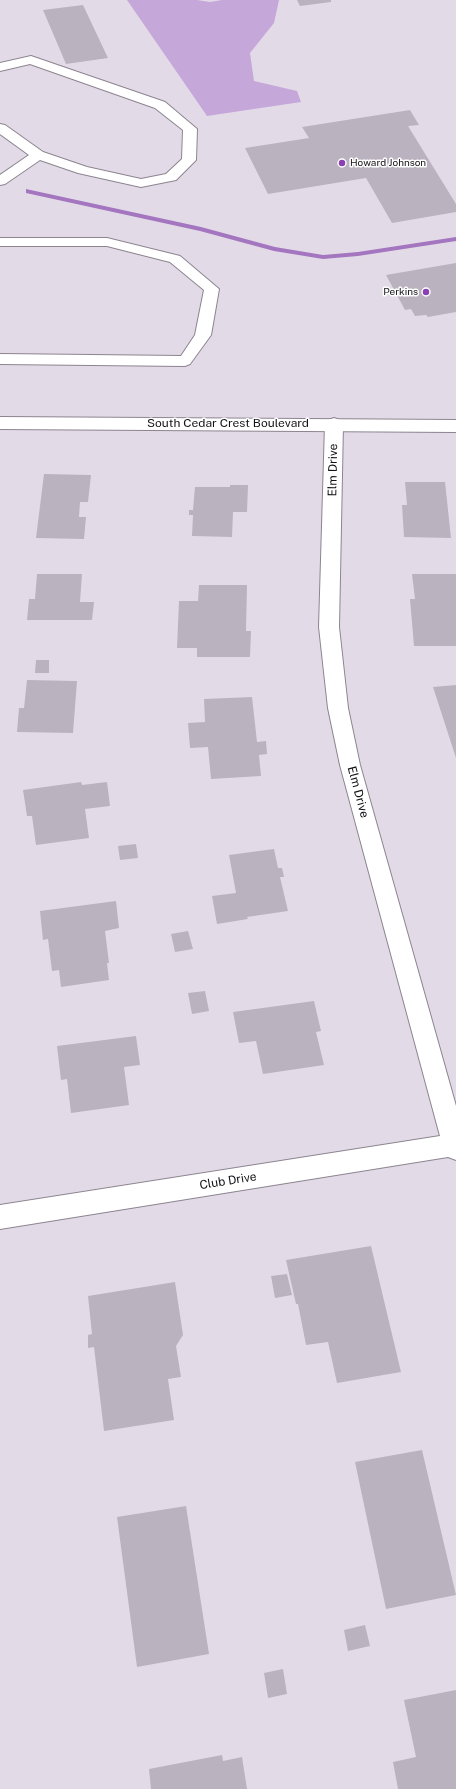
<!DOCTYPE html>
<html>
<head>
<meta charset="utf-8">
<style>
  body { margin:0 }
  canvas { display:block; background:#e2dbe7 }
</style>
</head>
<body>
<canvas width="456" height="1789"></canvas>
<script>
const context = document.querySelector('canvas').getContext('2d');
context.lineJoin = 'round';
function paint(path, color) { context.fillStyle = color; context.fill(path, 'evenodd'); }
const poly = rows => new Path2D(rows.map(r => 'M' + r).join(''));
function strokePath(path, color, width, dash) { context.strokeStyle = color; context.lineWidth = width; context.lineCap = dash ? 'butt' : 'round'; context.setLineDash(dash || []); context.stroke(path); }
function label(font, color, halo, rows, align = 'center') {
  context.font = font + ' "Public Sans",sans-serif'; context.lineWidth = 3; context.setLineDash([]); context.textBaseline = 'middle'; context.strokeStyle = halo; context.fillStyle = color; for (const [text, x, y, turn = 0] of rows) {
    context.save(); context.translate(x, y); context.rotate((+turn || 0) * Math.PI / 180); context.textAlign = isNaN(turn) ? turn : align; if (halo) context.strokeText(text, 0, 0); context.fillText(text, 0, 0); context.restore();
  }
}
paint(poly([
  [127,0,197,0,210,2,222,0,279,0,274,23,250,53,254,81,297,91,301,102,207,116]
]), '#c6a7da');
paint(poly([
  [26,189,201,227,275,247,323,255,358,252,456,237,456,241,358,256,323,259,274,251,200,231,26,193,26,189]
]), '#a476c0');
paint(poly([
  [297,0,331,0,331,2,300,6],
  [83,5,108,58,66,64,43,10],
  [410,110,419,125,408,126,456,204,456,212,392,223,366,178,268,194,245,148,309,138,302,127],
  [456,263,456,312,428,317,426,315,415,316,411,309,405,310,386,275],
  [44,474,91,475,88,502,80,502,79,517,86,517,84,539,36,538],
  [405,482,445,482,451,538,404,537,402,505,407,505],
  [230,485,248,485,247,512,233,512,232,537,192,536,193,515,189,515,189,510,193,510,195,487,230,487],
  [37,574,82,574,80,602,94,602,92,620,27,620,29,599,35,599],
  [412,574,456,574,456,646,414,646,410,599,415,599],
  [199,585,247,585,246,631,251,631,250,657,197,657,197,648,177,648,179,601,198,601],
  [36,660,49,660,49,673,35,673],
  [27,680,77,681,73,733,17,732,19,708,24,708],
  [456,685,456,758,433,687],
  [252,697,257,742,266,741,267,754,259,755,261,776,211,779,208,747,190,748,188,723,205,722,204,699],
  [81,782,82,785,107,782,110,806,85,809,89,838,36,845,32,816,27,816,23,790],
  [136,844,138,858,120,860,118,846],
  [274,849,278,868,282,868,284,877,280,877,288,911,247,917,248,919,217,924,212,896,236,893,229,855],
  [116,901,119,928,105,931,109,963,107,963,109,980,61,987,59,970,52,971,48,939,43,940,40,911],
  [188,931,193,949,175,952,171,934],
  [205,991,209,1011,192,1014,188,993],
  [314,1001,321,1031,316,1032,324,1065,263,1074,256,1041,239,1043,233,1012],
  [136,1036,140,1065,124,1067,129,1105,71,1113,67,1079,61,1080,57,1046],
  [371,1246,401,1372,337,1383,328,1342,306,1345,298,1304,296,1304,286,1260],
  [287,1274,292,1295,275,1298,271,1276],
  [175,1282,183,1335,176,1346,181,1377,168,1379,174,1420,104,1431,94,1347,88,1348,88,1335,92,1334,88,1296],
  [422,1450,456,1595,386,1609,355,1462],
  [186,1506,209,1654,137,1667,117,1517],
  [365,1625,370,1646,348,1651,344,1630],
  [283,1669,287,1694,268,1698,264,1673],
  [456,1690,456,1789,398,1789,393,1762,416,1757,404,1700],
  [222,1755,223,1761,242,1757,247,1789,151,1789,149,1769]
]), '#bab3bf');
const lane = poly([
  [31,56,165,102,197,129,196,160,176,180,141,187,78,173,40,160,5,184,0,185,0,175,29,155,0,134,0,124,5,125,43,152,87,167,141,179,166,174,182,159,183,130,155,108,30,64,0,71,0,63,31,56],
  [0,238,107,238,180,256,219,289,211,335,190,364,185,366,0,364,0,354,181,356,195,335,204,290,170,262,107,246,0,246,0,238]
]);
const street = poly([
  [334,418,340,420,343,424,339,627,348,708,360,765,456,1106,456,1160,448,1157,0,1229,0,1205,440,1136,340,765,328,708,319,627,325,424,328,420,334,418]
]);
const primary = poly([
  [0,417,456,420,456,432,0,429,0,417]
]);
strokePath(lane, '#8c8590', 2);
strokePath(street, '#8c8590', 2);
strokePath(primary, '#8c8590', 2);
paint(lane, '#fff');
paint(street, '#fff');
paint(primary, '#fff');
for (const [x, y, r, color] of [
  [342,163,4,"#8a40b2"],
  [426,292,4,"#8a40b2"]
]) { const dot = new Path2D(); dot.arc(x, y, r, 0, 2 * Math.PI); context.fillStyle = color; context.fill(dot); strokePath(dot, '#fff', 1.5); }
label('10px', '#131115', '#fff', [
  ["Howard Johnson",350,163],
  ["Perkins",418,292,"right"]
], 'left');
label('12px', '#131115', '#fff', [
  ["South Cedar Crest Boulevard",228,423],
  ["Elm Drive",333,470,-89],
  ["Elm Drive",358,792,75],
  ["Club Drive",228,1181,-9]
]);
</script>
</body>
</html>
